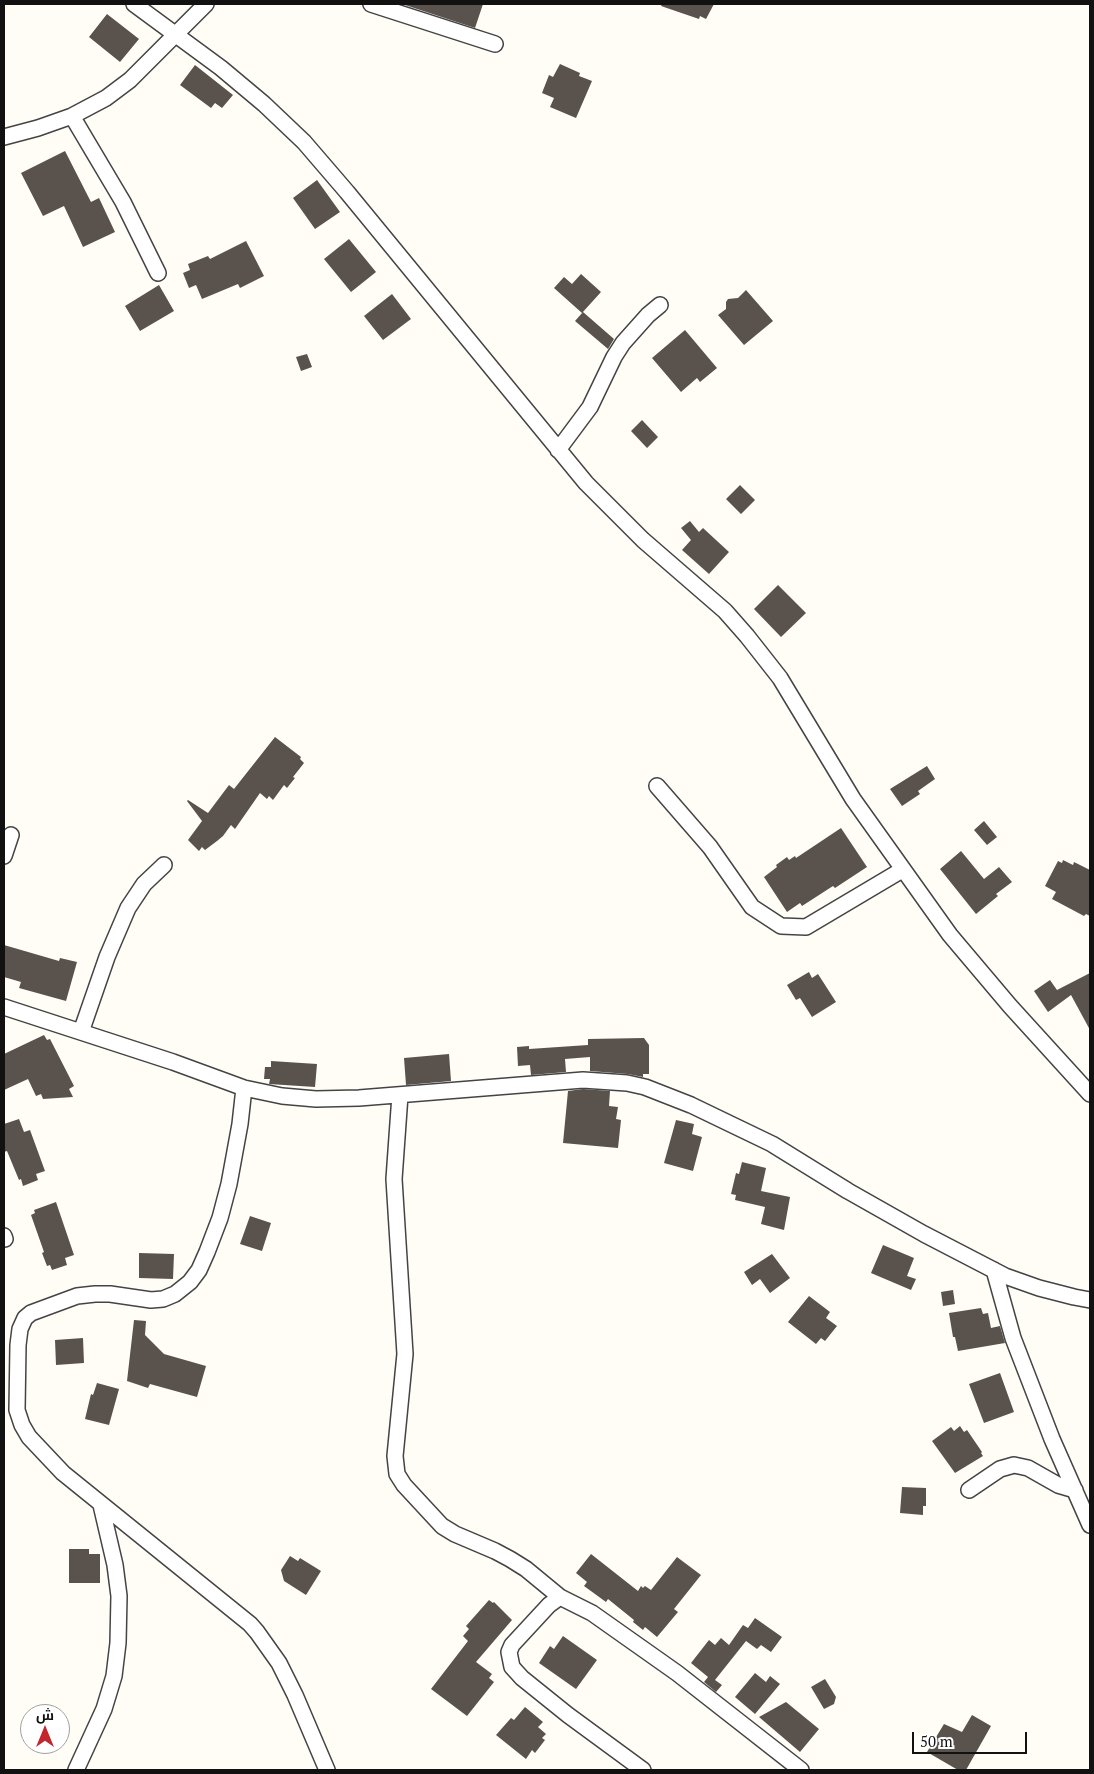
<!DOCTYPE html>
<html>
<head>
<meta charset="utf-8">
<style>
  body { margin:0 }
  #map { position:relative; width:1094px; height:1774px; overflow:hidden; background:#fffdf5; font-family:"PT Serif",Cairo,serif }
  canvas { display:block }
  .frame { position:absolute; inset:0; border:5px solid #111; pointer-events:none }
  .north { position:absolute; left:20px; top:1704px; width:50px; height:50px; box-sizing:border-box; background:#fff; border:1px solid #a0a0a0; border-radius:50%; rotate:0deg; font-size:14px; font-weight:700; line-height:20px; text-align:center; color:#111 }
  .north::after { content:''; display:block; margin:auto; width:18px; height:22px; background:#c4262e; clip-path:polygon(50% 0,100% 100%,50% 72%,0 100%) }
  .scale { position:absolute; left:912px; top:1732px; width:115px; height:22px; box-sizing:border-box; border:2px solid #111; border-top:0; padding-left:6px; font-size:15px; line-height:18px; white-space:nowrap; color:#111; -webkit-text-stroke:4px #fff; paint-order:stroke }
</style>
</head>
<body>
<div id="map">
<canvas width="1094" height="1774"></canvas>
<div class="frame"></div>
<div class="north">ش</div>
<div class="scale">50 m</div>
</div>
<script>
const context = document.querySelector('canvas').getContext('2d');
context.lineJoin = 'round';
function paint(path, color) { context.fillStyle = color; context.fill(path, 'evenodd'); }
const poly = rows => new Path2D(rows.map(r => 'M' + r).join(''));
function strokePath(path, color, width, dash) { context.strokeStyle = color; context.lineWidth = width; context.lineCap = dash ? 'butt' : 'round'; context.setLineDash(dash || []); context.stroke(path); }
paint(poly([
  [402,4,483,4,475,28],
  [662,4,714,4,706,19,700,16,699,19,661,6],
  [107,14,139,39,120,62,89,37],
  [560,64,580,73,579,76,592,81,576,118,550,107,554,98,542,93,549,75,553,77],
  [195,65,233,95,222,108,215,103,211,108,180,85],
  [65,151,91,202,99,198,115,232,83,247,64,206,43,216,21,173],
  [317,180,340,212,315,229,293,198],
  [349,239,376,272,351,292,324,259],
  [246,241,264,276,240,288,238,284,202,299,196,285,189,288,183,273,190,270,188,264,208,256,210,259],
  [581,274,601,292,582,313,554,288,564,277,572,284],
  [159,285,174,311,140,331,125,306],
  [746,290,773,321,744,345,718,315,726,309,726,302,728,299,738,298],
  [392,294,411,319,383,340,364,316],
  [583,312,614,339,608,349,575,321],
  [685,330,717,368,700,382,697,378,681,392,652,358],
  [307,354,312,367,301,371,296,357],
  [642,420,658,437,647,448,631,431],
  [740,485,755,500,741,514,726,499],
  [690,521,699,532,703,528,729,552,709,574,682,550,691,540,681,528],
  [778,585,806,613,781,637,754,609],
  [275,737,301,757,300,759,304,763,293,777,295,778,287,788,284,785,273,800,269,796,267,799,260,793,235,829,231,825,223,836,217,841,205,850,202,847,199,851,188,840,202,821,187,801,188,800,208,813,229,785,234,789],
  [927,766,935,779,918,791,920,794,902,806,890,789],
  [984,821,997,837,987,845,974,830],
  [841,828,867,867,835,888,833,886,802,906,800,903,787,912,764,877,777,867,776,865,787,857,789,860,795,856,796,858],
  [961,851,984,879,999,867,1012,882,996,894,998,896,976,914,940,869],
  [1063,860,1073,865,1074,862,1090,870,1090,916,1086,914,1084,916,1052,899,1056,892,1045,886,1058,861,1062,863],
  [4,945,59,961,60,958,77,962,66,1001,19,988,21,982,4,977],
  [809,972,812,978,818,974,836,1002,812,1017,800,998,796,1000,787,985],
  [1090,973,1090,1030,1071,995,1048,1012,1034,991,1050,980,1057,990],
  [44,1035,47,1040,50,1039,74,1086,69,1089,73,1097,43,1099,41,1094,36,1096,28,1079,4,1090,4,1054],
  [644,1038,649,1045,649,1074,643,1074,643,1077,628,1074,590,1071,590,1057,565,1059,566,1072,531,1075,530,1065,518,1066,517,1047,529,1046,529,1049,588,1045,588,1039],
  [449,1054,451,1081,406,1085,404,1058],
  [271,1061,317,1064,315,1087,269,1084,270,1079,264,1079,265,1067,271,1067],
  [583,1089,610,1091,609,1106,618,1107,616,1119,621,1120,618,1148,563,1143,568,1091],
  [19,1119,24,1132,30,1130,45,1171,36,1174,38,1180,23,1186,21,1179,19,1180,7,1151,4,1152,4,1124],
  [676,1120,694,1124,692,1134,702,1137,693,1171,664,1163],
  [742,1162,766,1168,761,1191,790,1197,784,1230,761,1224,765,1207,735,1200,736,1195,731,1194,736,1173,739,1174],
  [56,1202,74,1255,65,1258,67,1265,52,1270,50,1265,47,1266,42,1253,44,1252,31,1215,35,1213,34,1210],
  [250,1216,271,1223,262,1251,240,1244],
  [883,1245,914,1258,907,1276,916,1279,911,1290,871,1273],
  [139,1253,174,1254,173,1279,139,1278],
  [772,1254,790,1278,770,1293,760,1279,752,1285,744,1272],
  [953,1290,955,1304,943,1306,941,1292],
  [809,1296,830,1312,826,1318,837,1326,825,1341,821,1338,816,1344,788,1322],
  [981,1308,983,1314,988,1313,991,1328,1000,1326,1005,1343,958,1351,955,1337,953,1337,949,1313],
  [134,1320,146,1321,145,1335,164,1354,206,1366,197,1397,150,1384,148,1388,127,1381],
  [83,1338,84,1363,56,1365,55,1340],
  [1000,1373,1014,1412,984,1423,969,1384],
  [97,1383,119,1389,109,1425,85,1419,91,1394,93,1395],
  [960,1426,964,1432,967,1430,982,1452,981,1453,983,1456,955,1473,932,1441,951,1427,954,1431],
  [902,1487,926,1488,926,1506,923,1506,923,1515,900,1513],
  [69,1549,89,1549,89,1554,100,1554,100,1583,69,1583],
  [591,1554,638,1591,641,1586,643,1588,645,1586,651,1590,677,1557,701,1575,674,1609,678,1612,657,1637,645,1627,643,1630,633,1622,634,1620,608,1599,606,1602,584,1586,587,1582,576,1573],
  [290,1556,298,1561,300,1558,321,1571,306,1595,284,1581,281,1570],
  [489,1600,493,1603,494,1602,512,1620,476,1662,492,1674,489,1678,494,1682,467,1716,431,1689,468,1641,463,1636,469,1629,466,1626],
  [755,1618,782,1637,771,1652,761,1645,757,1649,746,1641,715,1680,722,1685,716,1692,704,1682,708,1677,691,1663,709,1640,715,1645,721,1638,729,1645,743,1625,748,1628],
  [563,1636,597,1660,576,1689,539,1663,550,1646,554,1649],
  [755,1673,766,1682,770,1676,780,1684,755,1714,735,1697],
  [825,1679,836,1697,834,1704,824,1709,811,1687],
  [786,1702,819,1729,800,1752,759,1717],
  [525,1707,543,1722,538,1727,546,1734,542,1738,545,1740,535,1753,532,1750,526,1759,496,1735,511,1718,514,1720],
  [972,1715,991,1726,966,1770,958,1770,927,1752,944,1724,962,1732]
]), '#5a524d');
const minor = poly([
  [134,4,221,68,264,104,304,142,347,192,586,483,643,540,725,611,747,636,780,678,853,799,950,935,1010,1006,1090,1094],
  [371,4,495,44],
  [72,116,123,202,158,273],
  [4,137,38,128,72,116,106,98,130,80,206,4],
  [558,450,590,407,614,357,623,343,648,315,660,305],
  [657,786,710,847,752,907,781,926,806,927,902,870],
  [4,856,11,835],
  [4,1007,173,1062,244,1088,282,1096,316,1099,359,1098,583,1080,627,1083,645,1087,691,1105,772,1144,848,1191,924,1234,1005,1276,1039,1288,1074,1297,1090,1300],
  [81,1032,107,957,128,908,144,884,164,865],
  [244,1088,240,1124,229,1184,220,1218,207,1252,199,1270,190,1282,175,1294,163,1299,151,1300,110,1294,95,1294,77,1296,31,1313,25,1318,20,1329,18,1345,17,1410,22,1425,29,1437,63,1473,250,1624,257,1632,279,1663,295,1695,327,1770],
  [400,1095,394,1179,405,1354,395,1456,397,1474,404,1485,442,1526,455,1534,495,1551,510,1559,526,1569,560,1597],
  [4,1236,5,1239],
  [994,1270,1013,1338,1052,1439,1090,1525],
  [969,1490,1000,1469,1014,1465,1028,1468,1058,1485,1075,1490],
  [76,1770,104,1709,114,1676,118,1643,119,1596,115,1565,101,1505],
  [643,1770,568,1715,522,1678,512,1667,509,1652,512,1645,549,1605,560,1597,592,1613,677,1673,801,1770]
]);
strokePath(minor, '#444', 18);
strokePath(minor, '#fff', 15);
</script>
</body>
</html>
